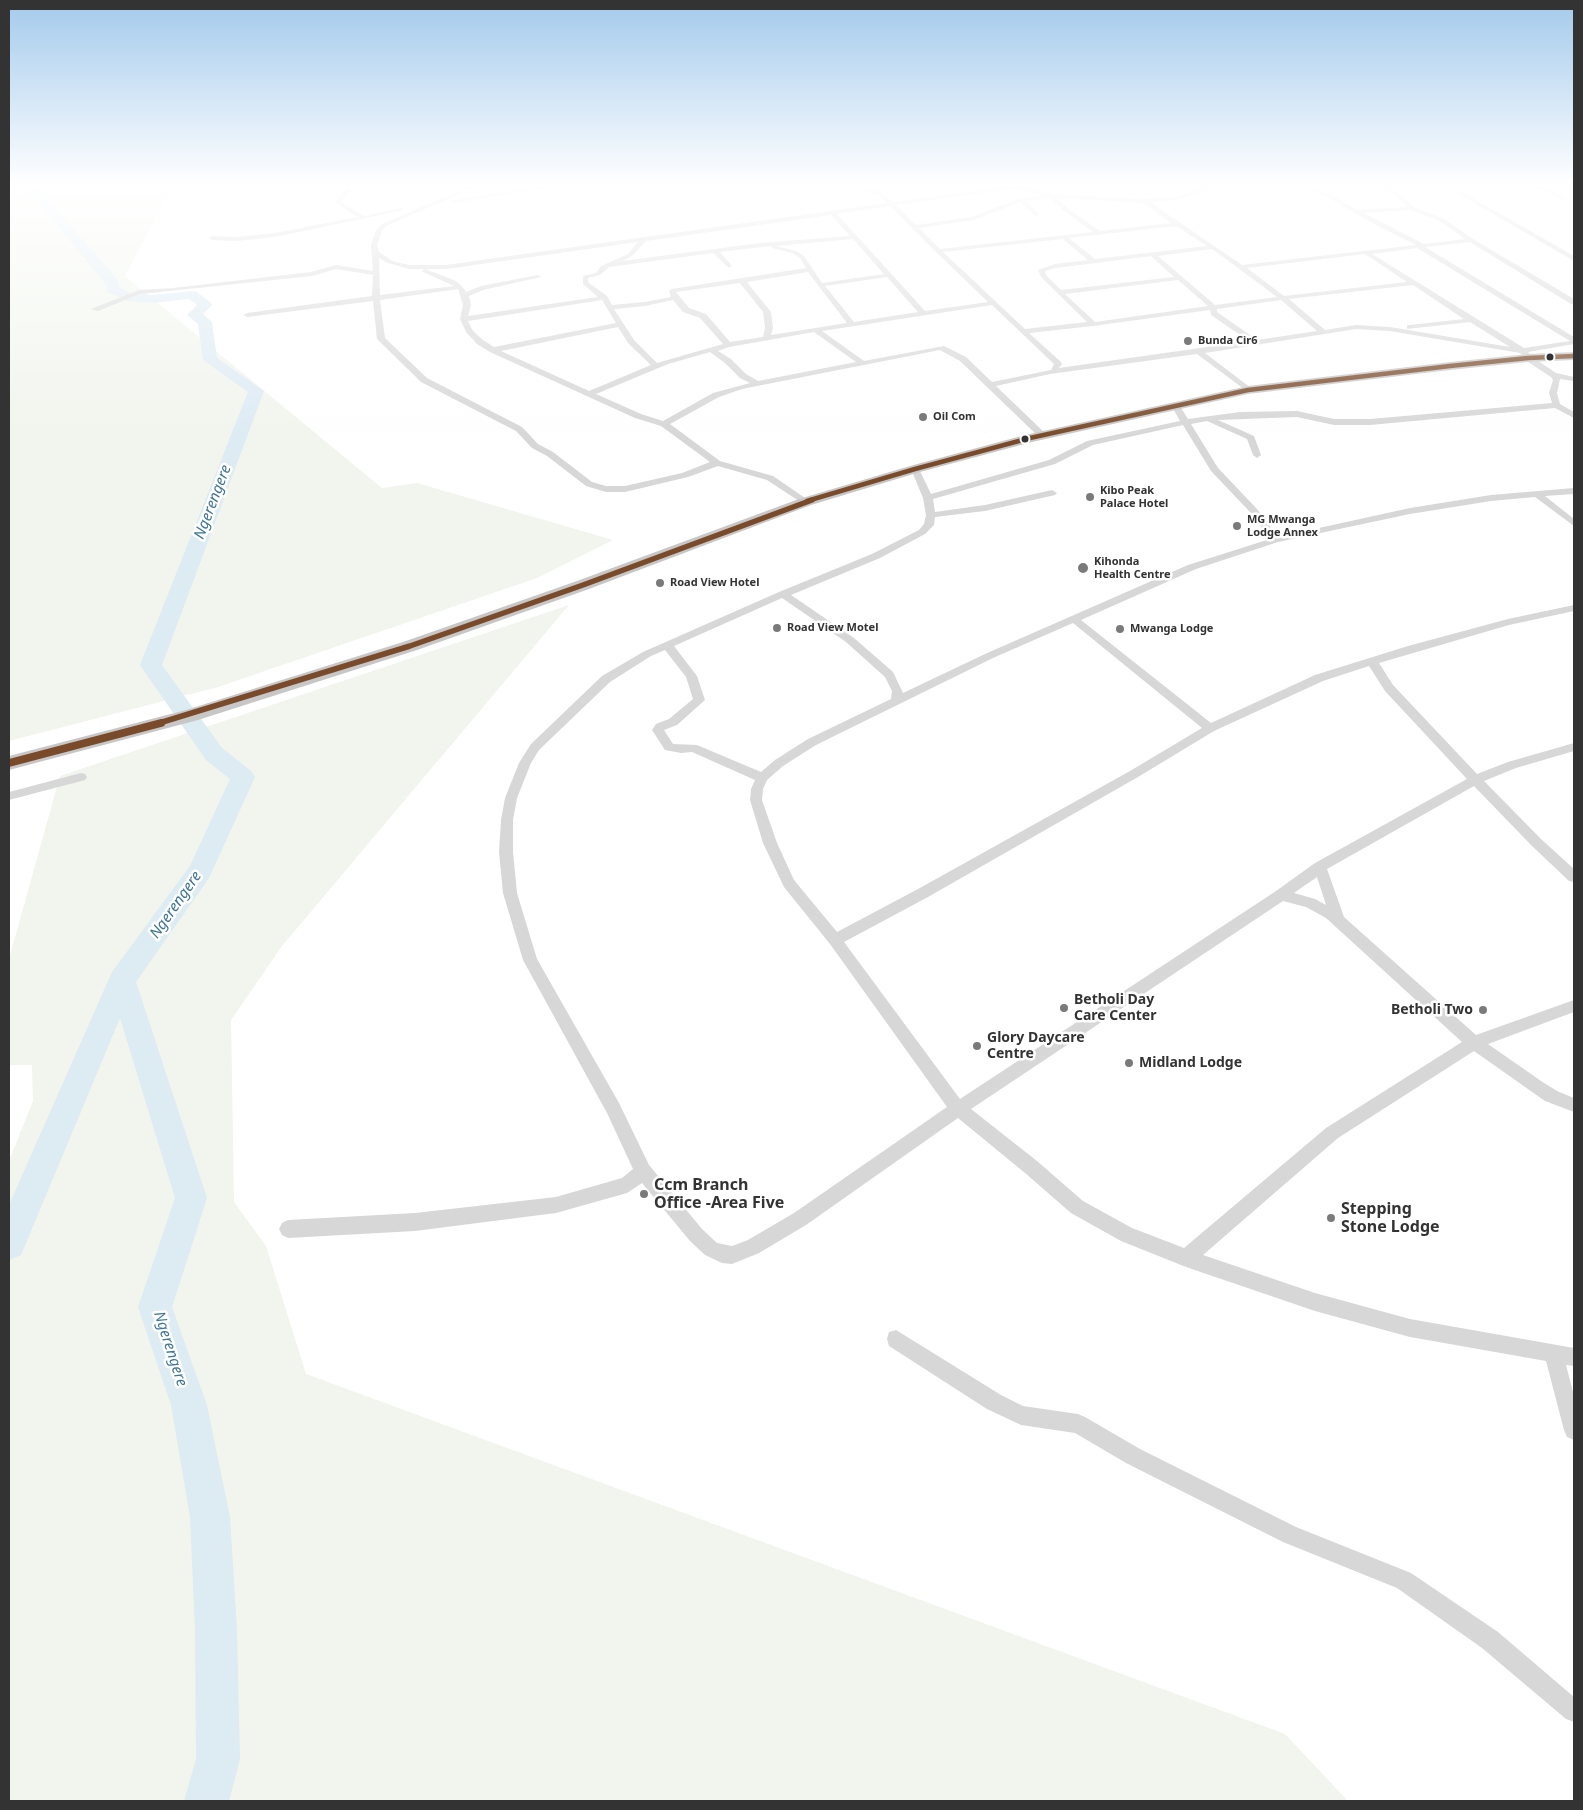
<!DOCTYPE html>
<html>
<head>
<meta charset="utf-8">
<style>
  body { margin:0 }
  #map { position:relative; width:1583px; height:1810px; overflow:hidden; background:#fff; font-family:"Noto Sans",sans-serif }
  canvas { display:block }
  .frame { position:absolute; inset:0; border:10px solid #333; pointer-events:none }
</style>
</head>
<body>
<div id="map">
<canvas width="1583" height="1810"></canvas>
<div class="frame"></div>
</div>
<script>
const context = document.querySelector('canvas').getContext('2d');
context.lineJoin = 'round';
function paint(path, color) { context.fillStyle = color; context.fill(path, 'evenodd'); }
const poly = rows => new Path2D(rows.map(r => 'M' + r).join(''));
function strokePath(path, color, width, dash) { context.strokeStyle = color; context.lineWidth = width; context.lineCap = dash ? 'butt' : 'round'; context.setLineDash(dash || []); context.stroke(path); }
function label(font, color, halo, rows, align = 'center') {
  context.font = font + ' "Noto Sans",sans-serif'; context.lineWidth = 5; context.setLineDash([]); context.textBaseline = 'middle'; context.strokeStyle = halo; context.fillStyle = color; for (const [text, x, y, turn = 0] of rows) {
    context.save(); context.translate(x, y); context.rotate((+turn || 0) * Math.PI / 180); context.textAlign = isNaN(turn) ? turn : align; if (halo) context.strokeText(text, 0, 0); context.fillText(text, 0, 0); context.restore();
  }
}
paint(poly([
  [9,185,173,185,125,276,382,488,417,483,613,540,537,578,218,687,9,741],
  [569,605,282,946,231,1020,234,1202,266,1246,306,1374,1285,1734,1348,1801,9,1801,9,1161,33,1101,32,1065,9,1065,9,959,60,776]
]), '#f1f5ed');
paint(poly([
  [24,185,35,185,117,279,119,287,130,293,153,295,192,291,197,292,210,302,212,305,203,314,212,322,217,358,264,391,162,665,222,748,251,771,255,777,209,878,136,982,207,1198,172,1307,207,1405,230,1517,237,1630,240,1759,229,1801,184,1801,196,1759,195,1630,190,1517,171,1405,138,1307,175,1198,120,1018,21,1255,9,1260,9,1205,112,972,190,866,230,779,206,760,140,665,248,392,203,360,198,324,187,315,197,305,189,299,153,303,127,301,108,292,105,283,24,185]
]), '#ddebf3');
paint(poly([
  [345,185,351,185,351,190,341,202,364,216,401,208,404,210,275,237,237,241,212,240,209,238,212,236,237,237,275,233,357,217,335,202,345,190,345,185],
  [473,185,480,185,386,226,382,231,377,245,379,252,392,261,409,265,446,265,887,203,877,194,863,191,865,188,881,192,893,202,1018,185,1031,185,1024,187,1052,194,1144,199,1174,197,1201,189,1204,185,1210,185,1205,191,1177,200,1150,202,1242,265,1416,245,1376,225,1327,197,1306,189,1309,187,1331,195,1358,210,1407,207,1396,196,1377,185,1384,185,1400,194,1414,207,1444,219,1473,239,1574,299,1574,304,1571,304,1470,242,1425,247,1574,337,1574,344,1528,352,1531,356,1556,373,1574,377,1574,381,1560,379,1557,393,1560,404,1574,412,1574,418,1555,408,1370,425,1334,425,1297,417,1218,420,1254,436,1261,455,1257,458,1253,455,1247,439,1207,421,1191,424,1218,468,1257,509,1278,537,1410,508,1491,495,1574,488,1574,494,1545,496,1574,519,1574,526,1535,497,1491,501,1410,514,1278,542,1196,569,1081,620,1211,723,1315,675,1408,646,1508,619,1574,605,1574,611,1509,625,1379,663,1393,685,1477,774,1508,762,1574,743,1574,751,1516,768,1484,781,1541,839,1574,869,1574,882,1569,881,1531,845,1474,786,1327,869,1344,917,1476,1035,1574,1000,1574,1012,1488,1044,1541,1081,1557,1091,1574,1098,1574,1112,1545,1101,1474,1051,1338,1138,1203,1255,1315,1293,1410,1319,1574,1348,1574,1366,1566,1365,1574,1396,1574,1440,1567,1437,1564,1430,1546,1361,1410,1337,1315,1311,1186,1267,1121,1241,1071,1213,1025,1173,958,1118,806,1225,759,1253,732,1264,722,1263,705,1255,690,1241,642,1183,627,1193,556,1213,415,1231,288,1238,282,1235,279,1229,282,1223,288,1220,415,1213,556,1197,622,1178,633,1169,607,1113,523,960,503,893,499,852,501,820,505,798,519,763,531,744,602,676,643,652,779,592,872,554,919,530,924,524,926,515,923,498,911,469,912,467,918,467,931,494,1049,460,1087,441,1180,421,1171,405,1175,403,1178,403,1188,419,1240,412,1297,411,1334,419,1370,419,1552,403,1549,393,1553,380,1551,377,1525,360,1520,353,1390,331,1356,329,1205,353,1251,388,1252,390,1248,392,1197,354,1050,374,996,386,1045,433,1045,437,1042,438,1039,437,960,361,940,350,742,389,719,397,670,424,720,461,773,476,808,500,808,504,805,505,767,480,718,466,688,477,625,492,606,492,586,486,547,456,532,448,516,431,421,382,377,339,373,301,247,317,243,315,247,313,372,296,373,275,336,269,312,276,140,294,98,311,91,309,139,290,173,288,311,272,336,265,373,271,371,245,376,231,382,224,473,185],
  [1015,189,1043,195,1019,199,971,217,916,225,896,205,1015,189],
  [1051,198,1063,210,1093,232,940,249,919,228,974,220,1020,202,1036,216,1039,214,1026,201,1051,198],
  [1057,198,1143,203,1171,223,1100,231,1067,208,1057,198],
  [890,206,936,252,988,302,925,311,837,214,890,206],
  [1411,210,1440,221,1465,239,1424,244,1364,213,1411,210],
  [831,215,850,236,760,243,622,261,632,256,646,241,831,215],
  [1176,226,1207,246,1095,259,1069,238,1176,226],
  [853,239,884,274,822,283,804,256,796,251,776,246,853,239],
  [1063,239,1088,260,1055,264,1038,270,1041,277,1087,322,1025,329,943,252,1063,239],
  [638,242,628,254,601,266,596,273,583,276,583,284,598,297,468,316,471,305,469,296,483,290,541,277,538,275,481,286,466,292,462,286,454,280,425,269,446,269,638,242],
  [771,246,772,248,792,253,800,258,806,268,672,289,669,291,671,297,645,302,612,305,607,296,588,282,588,278,600,275,609,267,713,253,729,268,732,266,720,252,771,246],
  [1417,248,1570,341,1524,348,1372,254,1417,248],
  [1212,249,1238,268,1277,297,1215,305,1158,256,1212,249],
  [1365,254,1407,282,1284,296,1247,268,1365,254],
  [1151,256,1174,277,1061,290,1046,275,1045,271,1056,268,1151,256],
  [379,258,388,263,409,269,425,269,422,271,423,272,454,286,380,295,379,258],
  [808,272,847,323,771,335,773,328,771,312,747,282,808,272],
  [887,277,918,312,854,322,825,286,887,277],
  [1178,280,1208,306,1095,322,1065,294,1178,280],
  [740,283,763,312,765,328,763,337,730,342,706,314,689,308,676,292,740,283],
  [1413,285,1464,319,1410,325,1407,325,1407,329,1470,322,1510,347,1390,327,1356,325,1325,330,1289,299,1413,285],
  [458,289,463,305,460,319,466,332,477,344,490,352,635,418,661,426,710,462,682,473,625,486,606,486,592,482,553,452,538,444,522,427,427,378,385,338,380,300,458,289],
  [602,300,616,323,494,347,483,340,473,331,468,321,602,300],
  [673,300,683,312,700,318,723,344,657,363,634,340,614,309,645,306,673,300],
  [1281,300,1317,331,1257,340,1217,312,1217,309,1281,300],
  [992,305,1054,364,1051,370,992,382,966,357,944,346,864,361,822,331,992,305],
  [1210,310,1211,315,1249,341,1059,368,1062,364,1061,362,1029,333,1093,326,1210,310],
  [618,327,628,343,651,365,589,391,501,351,618,327],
  [814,332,856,362,758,381,746,374,731,359,718,351,729,347,814,332],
  [710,352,725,363,740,378,750,383,713,393,663,421,641,414,596,394,668,364,710,352],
  [1183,425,1211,471,1251,513,1270,539,1188,565,985,654,903,693,893,672,854,638,791,595,880,558,925,534,934,525,935,517,985,511,1055,495,1057,493,1052,490,985,505,935,512,933,499,1055,464,1093,445,1183,425],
  [782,598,846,642,885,677,892,691,891,699,808,739,775,760,761,772,697,745,673,744,664,730,677,725,705,700,697,676,674,646,782,598],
  [1073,623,1202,728,1130,771,918,889,837,932,794,880,777,843,762,800,763,789,767,780,783,766,816,745,993,658,1073,623],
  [665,650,686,677,693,699,669,719,656,724,652,730,654,733,665,750,681,753,692,752,755,780,751,789,750,800,763,843,784,887,830,944,947,1107,794,1213,748,1240,732,1246,717,1243,702,1229,649,1165,619,1103,537,959,517,893,513,852,513,820,517,798,531,763,539,750,610,682,651,656,665,650],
  [1369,666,1385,691,1467,779,1315,863,1276,891,960,1099,844,942,928,897,1138,777,1214,731,1323,681,1369,666],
  [1317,877,1326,905,1315,899,1294,893,1317,877],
  [1283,901,1306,907,1326,918,1462,1042,1326,1128,1184,1248,1132,1228,1083,1201,1037,1161,971,1109,1283,901],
  [551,185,563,185,453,203,450,201,551,185],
  [920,185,926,185,919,191,915,191,915,189,920,185],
  [1443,185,1450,185,1574,256,1574,261,1443,185],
  [1532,185,1539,185,1568,199,1563,200,1532,185],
  [81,773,85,774,87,777,85,780,9,800,9,792,81,773],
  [896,1330,1001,1395,1023,1406,1078,1414,1085,1417,1140,1449,1296,1527,1411,1573,1498,1632,1574,1697,1574,1722,1566,1719,1482,1648,1397,1588,1283,1542,1126,1463,1075,1433,1021,1425,987,1409,889,1346,887,1339,889,1332,896,1330]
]), '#d7d7d7');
paint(poly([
  [1574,352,1574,360,1528,362,1450,370,1248,394,1032,442,920,472,811,505,589,589,417,650,198,720,9,770,9,756,186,710,403,642,577,581,799,499,910,466,1025,435,1248,386,1450,362,1528,354,1574,352]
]), '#c7c7c7');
strokePath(poly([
  [807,501,915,469,1030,438,1248,390,1450,366,1528,358,1574,356]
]), '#7a4b2a', 4.5);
strokePath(poly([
  [156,724,410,646,583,585,812,500]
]), '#7a4b2a', 5.5);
strokePath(poly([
  [9,763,161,723]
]), '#7a4b2a', 8);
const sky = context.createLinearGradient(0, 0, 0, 438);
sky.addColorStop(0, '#a3caec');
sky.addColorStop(0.42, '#fff');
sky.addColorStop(1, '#ffffff00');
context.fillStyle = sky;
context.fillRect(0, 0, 1583, 438);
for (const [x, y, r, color] of [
  [1188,341,5,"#7a7a7a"],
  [1550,357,4.5,"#333"],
  [923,417,5,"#7a7a7a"],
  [1025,439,4.5,"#333"],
  [1090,497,5,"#7a7a7a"],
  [1237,526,5,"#7a7a7a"],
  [1083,568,6,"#7a7a7a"],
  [660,583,5,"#7a7a7a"],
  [777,628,5,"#7a7a7a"],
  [1120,629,5,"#7a7a7a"],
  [1064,1008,5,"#7a7a7a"],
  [1483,1010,5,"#7a7a7a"],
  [977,1046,5,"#7a7a7a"],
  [1129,1063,5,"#7a7a7a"],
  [644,1194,5,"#7a7a7a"],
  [1331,1218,5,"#7a7a7a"]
]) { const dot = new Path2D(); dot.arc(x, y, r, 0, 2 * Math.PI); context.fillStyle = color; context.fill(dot); strokePath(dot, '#fff', 2); }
label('bold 11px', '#333', '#fff', [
  ["Bunda Cir6",1198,341],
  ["Oil Com",933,417],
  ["Kibo Peak",1100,491],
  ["Palace Hotel",1100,504],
  ["MG Mwanga",1247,520],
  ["Lodge Annex",1247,533],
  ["Kihonda",1094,562],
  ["Health Centre",1094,575],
  ["Road View Hotel",670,583],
  ["Road View Motel",787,628],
  ["Mwanga Lodge",1130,629]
], 'left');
label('bold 14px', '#333', '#fff', [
  ["Betholi Day",1074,1000],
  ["Care Center",1074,1016],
  ["Betholi Two",1473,1010,"right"],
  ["Glory Daycare",987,1038],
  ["Centre",987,1054],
  ["Midland Lodge",1139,1063]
], 'left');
label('italic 15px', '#3f7597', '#fff', [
  ["Ngerengere",213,502,-69],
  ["Ngerengere",176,905,-55],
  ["Ngerengere",170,1349,72]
]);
label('bold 16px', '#333', '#fff', [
  ["Ccm Branch",654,1185],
  ["Office -Area Five",654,1203],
  ["Stepping",1341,1209],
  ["Stone Lodge",1341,1227]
], 'left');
</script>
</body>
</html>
